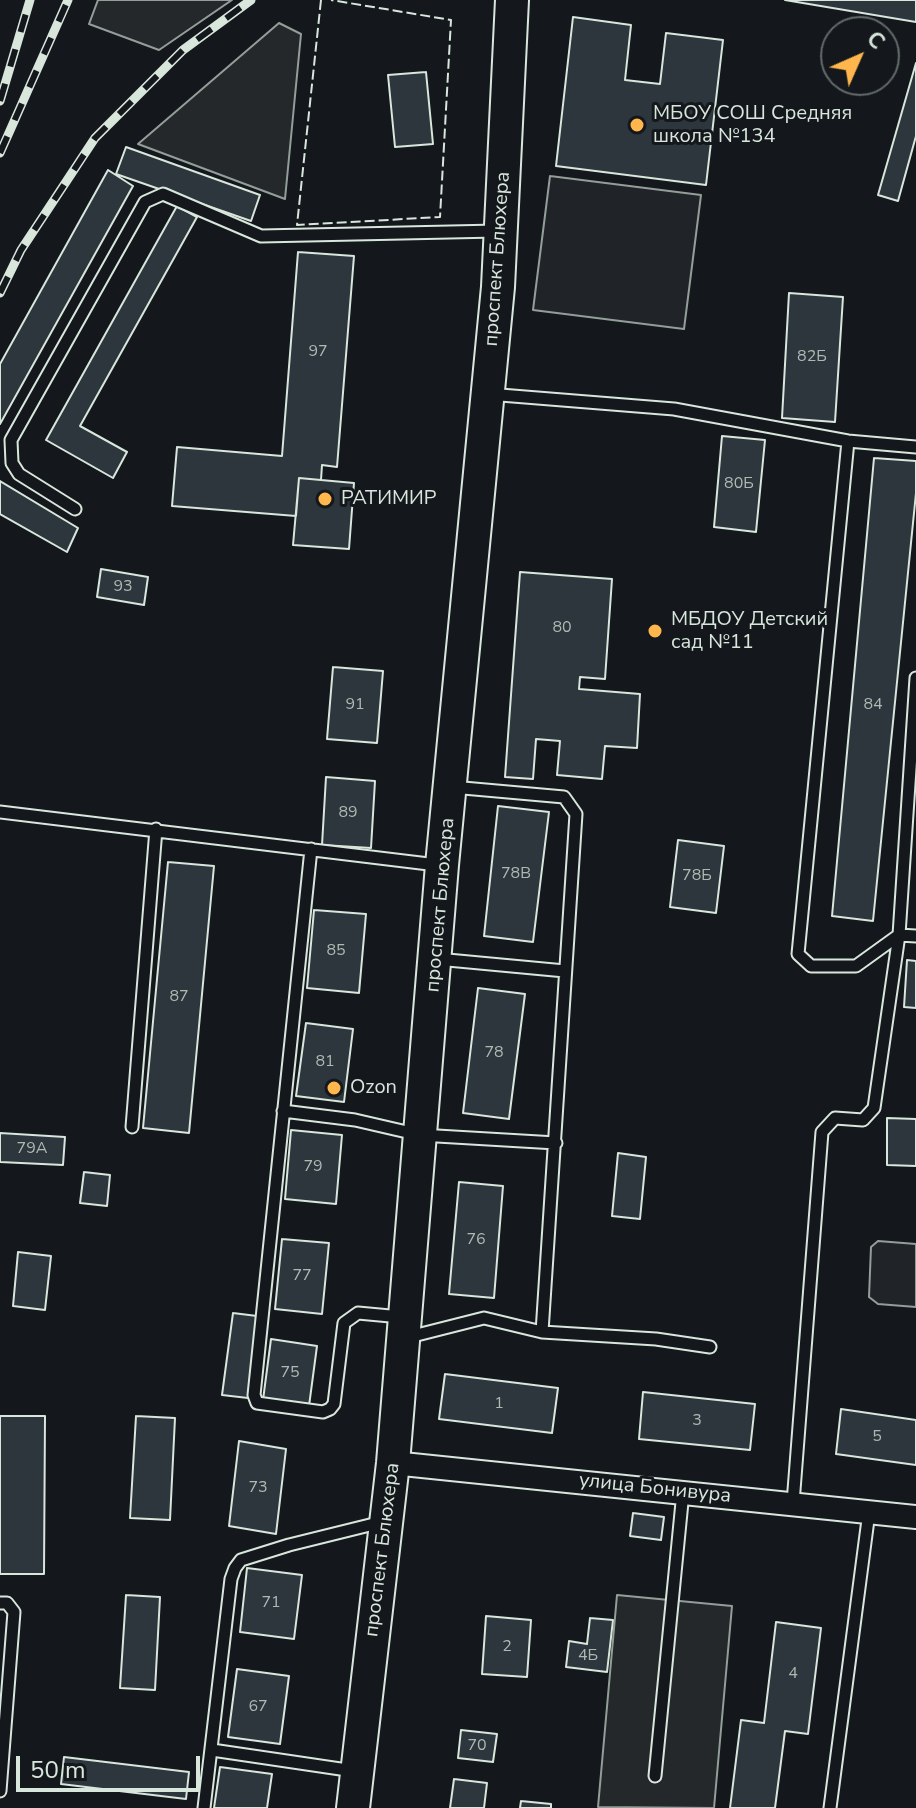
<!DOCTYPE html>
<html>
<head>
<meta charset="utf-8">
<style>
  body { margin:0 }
  #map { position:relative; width:916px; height:1808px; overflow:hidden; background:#14181c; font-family:"Nunito Sans",sans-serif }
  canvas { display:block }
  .north { position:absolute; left:820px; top:16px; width:80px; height:80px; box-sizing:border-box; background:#14181c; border:2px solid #626a69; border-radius:50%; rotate:45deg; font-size:22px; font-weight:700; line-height:32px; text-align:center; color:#d8e6dc }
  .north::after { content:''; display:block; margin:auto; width:28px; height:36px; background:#ffb74d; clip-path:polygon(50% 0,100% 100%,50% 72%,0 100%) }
  .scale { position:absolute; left:16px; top:1756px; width:184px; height:36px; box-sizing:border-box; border:4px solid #d8e6dc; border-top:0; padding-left:10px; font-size:24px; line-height:28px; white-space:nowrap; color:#d8e6dc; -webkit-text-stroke:6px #14181c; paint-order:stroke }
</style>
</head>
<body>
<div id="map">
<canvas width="916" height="1808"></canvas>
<div class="north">С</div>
<div class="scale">50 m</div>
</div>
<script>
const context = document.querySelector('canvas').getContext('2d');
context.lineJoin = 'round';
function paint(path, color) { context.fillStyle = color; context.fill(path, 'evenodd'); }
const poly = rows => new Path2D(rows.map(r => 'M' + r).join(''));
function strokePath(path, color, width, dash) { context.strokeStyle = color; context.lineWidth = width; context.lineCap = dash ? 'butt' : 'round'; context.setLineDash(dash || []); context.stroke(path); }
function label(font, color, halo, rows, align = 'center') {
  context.font = font + ' "Nunito Sans",sans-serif'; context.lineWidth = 6; context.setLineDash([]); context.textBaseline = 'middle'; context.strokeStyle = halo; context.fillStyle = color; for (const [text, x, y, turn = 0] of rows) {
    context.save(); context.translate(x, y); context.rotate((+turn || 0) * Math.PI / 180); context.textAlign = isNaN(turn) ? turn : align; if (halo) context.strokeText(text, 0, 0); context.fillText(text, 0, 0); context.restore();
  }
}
const green = poly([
  [550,176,701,195,684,329,533,310,550,176],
  [878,1241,916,1244,916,1307,878,1304,869,1297,871,1247,878,1241]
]);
paint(green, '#202428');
strokePath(green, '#939e99', 2);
const parking = poly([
  [98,0,232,0,159,50,89,24,98,0],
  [279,23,301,34,285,199,138,144,279,23],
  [617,1595,732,1606,714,1808,598,1807,617,1595]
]);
paint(parking, '#24282b');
strokePath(parking, '#939e99', 2);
const building = poly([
  [785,0,916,0,916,22,785,0],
  [573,17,631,25,625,80,660,84,666,33,723,40,706,185,556,166,573,17],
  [916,63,916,136,898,201,878,195,916,63],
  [426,72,433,144,395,147,388,75,426,72],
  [126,147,260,195,251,221,116,174,126,147],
  [108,170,133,186,0,424,0,364,108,170],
  [177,206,197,217,80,426,127,452,113,478,46,440,177,206],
  [298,252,354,256,337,467,322,465,321,480,299,478,296,516,172,506,177,447,282,456,298,252],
  [789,293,843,297,835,422,782,418,789,293],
  [722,436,765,440,756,532,714,527,722,436],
  [874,458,916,461,916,493,873,921,832,916,874,458],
  [299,478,354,483,349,549,293,545,299,478],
  [0,481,78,528,67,552,0,514,0,481],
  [101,569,148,577,144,605,97,597,101,569],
  [520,572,612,579,605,679,580,677,579,689,640,694,637,748,605,746,602,779,557,775,560,741,536,739,533,779,505,777,520,572],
  [333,667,383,671,377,743,327,739,333,667],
  [326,777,375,781,371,848,322,845,326,777],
  [498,806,549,812,533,942,484,936,498,806],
  [678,840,724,846,716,913,670,907,678,840],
  [168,862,214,866,189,1133,143,1128,168,862],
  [314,910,366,914,359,993,307,988,314,910],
  [907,960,916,961,916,1008,904,1007,907,960],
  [478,988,525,994,509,1119,463,1113,478,988],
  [306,1023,353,1029,344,1102,296,1096,306,1023],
  [887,1118,916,1119,916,1166,887,1165,887,1118],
  [291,1130,342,1135,336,1204,285,1199,291,1130],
  [0,1133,65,1137,63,1165,0,1162,0,1133],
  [618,1153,646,1157,640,1219,612,1216,618,1153],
  [84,1172,110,1175,107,1206,80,1203,84,1172],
  [459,1182,503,1186,494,1298,449,1294,459,1182],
  [282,1239,329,1243,322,1314,275,1309,282,1239],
  [18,1252,51,1256,45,1310,13,1306,18,1252],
  [233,1313,257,1316,248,1398,222,1395,233,1313],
  [271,1339,317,1346,309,1406,263,1400,271,1339],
  [445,1374,558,1388,552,1433,439,1419,445,1374],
  [643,1392,755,1404,750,1450,639,1439,643,1392],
  [841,1409,916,1420,916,1465,836,1454,841,1409],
  [0,1416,45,1416,44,1574,0,1574,0,1416],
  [136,1416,175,1418,170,1520,130,1518,136,1416],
  [239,1441,286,1449,276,1534,229,1526,239,1441],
  [633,1513,664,1517,661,1540,630,1536,633,1513],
  [247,1568,302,1575,294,1639,240,1632,247,1568],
  [126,1595,160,1597,155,1690,120,1688,126,1595],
  [486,1616,531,1620,527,1677,482,1674,486,1616],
  [590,1618,613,1620,607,1672,566,1667,569,1641,587,1644,590,1618],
  [776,1622,821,1628,808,1734,785,1731,775,1808,730,1808,741,1720,764,1723,776,1622],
  [237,1669,289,1676,280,1744,228,1737,237,1669],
  [461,1730,497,1734,493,1762,458,1758,461,1730],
  [64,1757,189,1772,186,1799,61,1784,64,1757],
  [220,1767,272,1774,267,1808,214,1808,220,1767],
  [454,1779,487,1783,484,1808,450,1808,454,1779],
  [521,1801,551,1804,551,1808,520,1808,521,1801]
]);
paint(building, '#2c363c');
strokePath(building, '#d8e6dc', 2);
const lane = poly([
  [488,394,674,409,848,441,916,447],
  [848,441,798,954,811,966,856,966,899,935,916,936],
  [75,509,19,474,12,463,11,440,145,202,163,194,261,236,497,231],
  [452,787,564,797,576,814,542,1332],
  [0,812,437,865],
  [311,849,254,1395,257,1403,323,1412,330,1409,334,1404,344,1323,358,1313,401,1317],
  [437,959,565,971],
  [283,1111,355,1120,420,1135,556,1143],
  [132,1127,156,829],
  [405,1338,484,1318,542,1332,656,1339,710,1347],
  [793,1503,822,1132,835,1118,863,1120,874,1108,899,935,916,678],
  [0,1603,7,1603,14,1612,0,1791],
  [212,1750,354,1771],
  [655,1776,683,1492],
  [204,1808,231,1579,235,1568,241,1560,289,1545,382,1522],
  [830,1808,869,1512]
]);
const street = poly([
  [393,1463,916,1517]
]);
const secondary = poly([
  [353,1808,393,1463,442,865,498,287,512,0]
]);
strokePath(lane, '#d8e6dc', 15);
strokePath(street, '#d8e6dc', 26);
strokePath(secondary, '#d8e6dc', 36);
strokePath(lane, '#14181c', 11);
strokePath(street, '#14181c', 22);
strokePath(secondary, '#14181c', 32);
const rail = poly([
  [0,101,30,0],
  [0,153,68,0],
  [0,293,21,250,95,138,183,50,251,0]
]);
strokePath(rail, '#d8e6dc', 9);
strokePath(rail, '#14181c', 6, [18]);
strokePath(poly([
  [321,0,297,225,440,217,451,20,331,0]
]), '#d8e6dc', 2, [10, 4]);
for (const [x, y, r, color] of [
  [637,125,8,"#ffb74d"],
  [325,499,8,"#ffb74d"],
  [655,631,8,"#ffb74d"],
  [334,1088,8,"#ffb74d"]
]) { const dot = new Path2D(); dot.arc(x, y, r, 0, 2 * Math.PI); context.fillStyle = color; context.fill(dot); strokePath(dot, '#14181c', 3); }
label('16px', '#adbab4', null, [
  ["97",318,352],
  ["82Б",812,357],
  ["80Б",739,484],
  ["93",123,587],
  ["80",562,628],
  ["91",355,705],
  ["84",873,705],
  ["89",348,813],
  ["78В",516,874],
  ["78Б",697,876],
  ["85",336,951],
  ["87",179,997],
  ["78",494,1053],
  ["81",325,1062],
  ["79А",32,1149],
  ["79",313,1167],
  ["76",476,1240],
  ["77",302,1276],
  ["75",290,1373],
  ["1",499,1404],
  ["3",697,1421],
  ["5",877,1437],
  ["73",258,1488],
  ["71",271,1603],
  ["2",507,1647],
  ["4Б",588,1656],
  ["4",793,1674],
  ["67",258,1707],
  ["70",477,1746]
]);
label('20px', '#d8e6dc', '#14181c', [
  ["МБОУ СОШ Средняя",653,114],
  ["школа №134",653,137],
  ["РАТИМИР",341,499],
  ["МБДОУ Детский",671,620],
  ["сад №11",671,643],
  ["Ozon",350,1088]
], 'left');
label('20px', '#d8e6dc', '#14181c', [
  ["проспект Блюхера",498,259,-86],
  ["проспект Блюхера",441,905,-85],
  ["улица Бонивура",655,1489,6],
  ["проспект Блюхера",383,1550,-83]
]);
</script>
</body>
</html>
